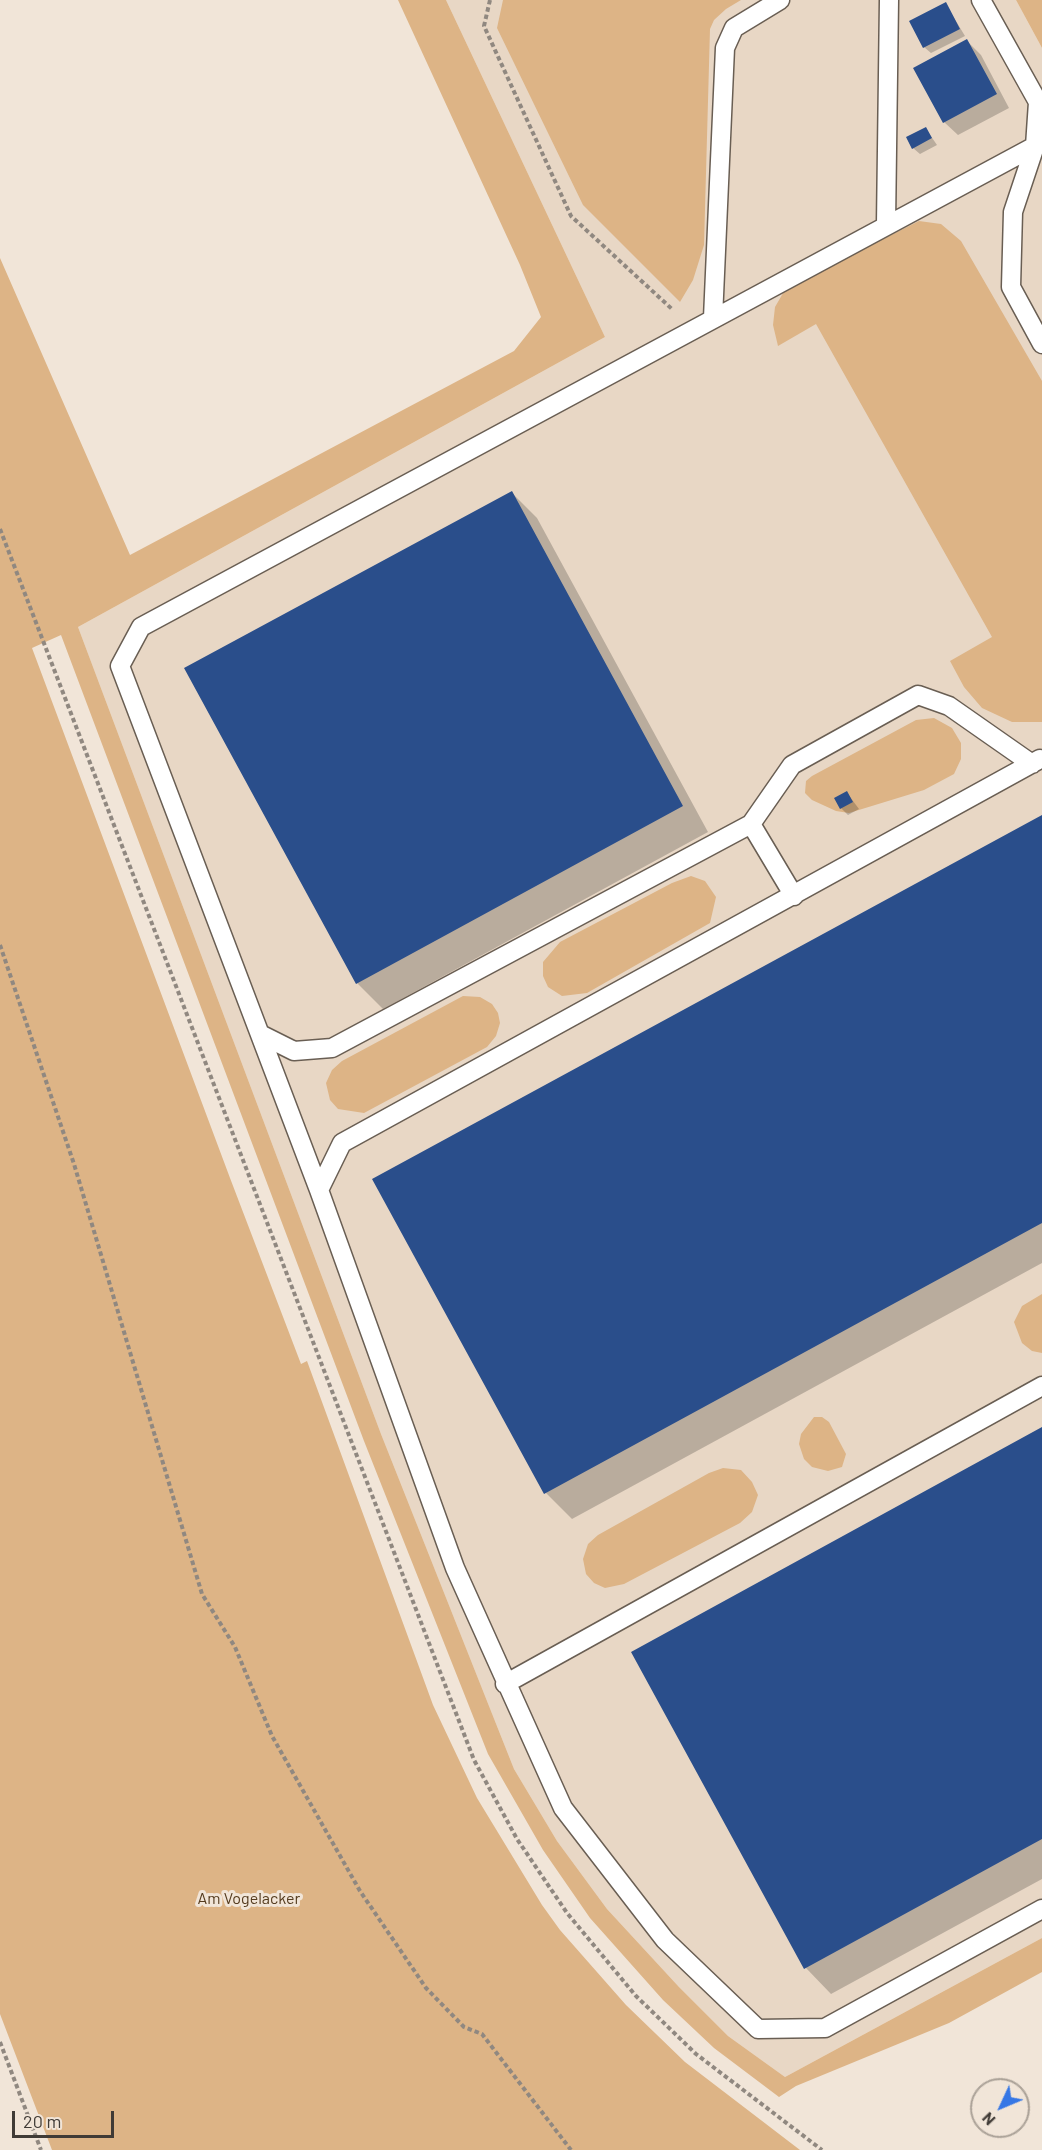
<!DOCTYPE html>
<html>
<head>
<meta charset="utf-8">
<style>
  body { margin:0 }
  #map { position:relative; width:1042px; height:2150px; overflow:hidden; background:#f1e5d8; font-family:Barlow,sans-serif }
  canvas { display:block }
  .north { position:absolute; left:970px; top:2078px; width:60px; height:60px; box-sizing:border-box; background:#f1e5d8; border:2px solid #aaa197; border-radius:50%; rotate:226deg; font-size:16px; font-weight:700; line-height:24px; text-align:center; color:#403b36 }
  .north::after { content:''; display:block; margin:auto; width:21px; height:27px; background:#3677e5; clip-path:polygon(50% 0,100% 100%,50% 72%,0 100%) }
  .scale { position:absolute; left:12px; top:2111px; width:102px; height:27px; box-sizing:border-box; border:3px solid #403b36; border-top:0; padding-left:8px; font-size:18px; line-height:21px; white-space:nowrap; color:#403b36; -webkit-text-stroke:4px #f1e5d8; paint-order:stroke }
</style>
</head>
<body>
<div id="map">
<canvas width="1042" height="2150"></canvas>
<div class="north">N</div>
<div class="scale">20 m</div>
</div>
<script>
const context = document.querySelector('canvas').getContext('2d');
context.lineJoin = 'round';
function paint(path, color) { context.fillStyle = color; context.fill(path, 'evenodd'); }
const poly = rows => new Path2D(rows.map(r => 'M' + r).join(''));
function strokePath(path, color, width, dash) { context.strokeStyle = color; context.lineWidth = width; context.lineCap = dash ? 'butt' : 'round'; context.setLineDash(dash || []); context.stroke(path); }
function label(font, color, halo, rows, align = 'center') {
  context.font = font + ' Barlow,sans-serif'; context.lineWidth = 6; context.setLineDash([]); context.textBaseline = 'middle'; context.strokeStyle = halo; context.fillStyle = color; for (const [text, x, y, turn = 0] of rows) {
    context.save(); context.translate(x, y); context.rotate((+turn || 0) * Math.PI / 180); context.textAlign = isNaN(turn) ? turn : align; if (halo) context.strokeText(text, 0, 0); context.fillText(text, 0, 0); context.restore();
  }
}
paint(poly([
  [446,0,1016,0,1042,48,1042,1938,785,2077,728,2036,679,1987,607,1909,557,1841,514,1769,381,1434,78,627,605,337]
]), '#e8d7c5');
paint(poly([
  [398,0,446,0,605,337,78,627,381,1434,514,1769,557,1841,607,1909,679,1987,728,2036,785,2077,1042,1938,1042,1972,949,2023,796,2086,779,2097,714,2048,663,2000,590,1918,543,1850,488,1754,364,1441,61,635,32,648,230,1178,301,1364,307,1361,433,1705,477,1798,542,1905,560,1930,626,2005,685,2062,800,2150,52,2150,0,2014,0,258,130,555,514,351,541,317,520,265],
  [503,0,741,0,726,9,714,20,710,29,704,245,693,280,680,302,583,205,497,28],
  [1016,0,1042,0,1042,48],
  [919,221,941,224,961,241,1042,381,1042,722,1012,722,982,708,964,687,950,661,992,637,816,324,778,346,773,325,775,307,786,288],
  [934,718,952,728,961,743,961,759,954,774,924,790,849,813,836,811,812,800,805,793,806,781,812,776,916,720],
  [691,876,705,881,716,897,710,923,587,993,562,996,548,987,543,976,543,962,560,942,672,883],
  [463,996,480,997,492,1004,498,1013,500,1023,496,1036,487,1047,364,1113,338,1109,330,1100,326,1083,332,1070,342,1061],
  [1042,1294,1042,1353,1032,1351,1022,1343,1014,1322,1022,1306],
  [814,1417,822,1417,829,1422,846,1454,842,1467,828,1471,812,1467,804,1459,799,1444,801,1434],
  [723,1468,741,1470,752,1482,758,1495,752,1512,740,1523,624,1584,605,1588,594,1583,586,1574,583,1559,588,1544,598,1535,709,1473]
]), '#ddb486');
paint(poly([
  [945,3,965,36,931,53,924,47],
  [967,41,981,55,1009,108,958,135,944,122],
  [926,129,937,145,920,154,913,148],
  [511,492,537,518,708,832,383,1009,357,983],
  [847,793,859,809,848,815,841,808],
  [1042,817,1042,1263,572,1519,546,1493],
  [1042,1428,1042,1879,831,1994,806,1968]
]), '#0003');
paint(poly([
  [946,2,960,29,923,48,909,21],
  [967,39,997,94,943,123,913,68],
  [926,127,932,138,912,149,906,137],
  [512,491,683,806,356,984,184,668],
  [847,791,853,802,840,809,834,798],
  [1042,815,1042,1223,544,1494,372,1179],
  [1042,1427,1042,1839,804,1969,631,1652]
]), '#2a4e8b');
const lane = poly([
  [981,0,1038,102,1035,146,1013,212,1011,287,1042,344],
  [1035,146,141,627,120,666,319,1190,455,1568,563,1808,665,1940,758,2029,825,2028,1042,1909],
  [886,224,889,0],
  [713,318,725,48,734,28,780,0],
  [751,824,794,896],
  [260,1034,294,1051,332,1048,751,824,792,765,918,695,949,706,1032,764],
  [319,1190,342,1143,1040,759],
  [505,1684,1042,1386]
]);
strokePath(lane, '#695e53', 21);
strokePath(poly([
  [490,0,484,26,571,216,673,310],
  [0,529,474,1760,517,1839,567,1913,636,1996,696,2054,822,2150],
  [0,945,74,1164,202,1594,235,1647,272,1736,360,1891,426,1988,464,2027,482,2034,571,2150],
  [0,2042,41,2150]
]), '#908880', 4, [4.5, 3]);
strokePath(lane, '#fff', 18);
label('16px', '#543b1e', '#f1e5d8', [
  ["Am Vogelacker",249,1899]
]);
</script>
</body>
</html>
